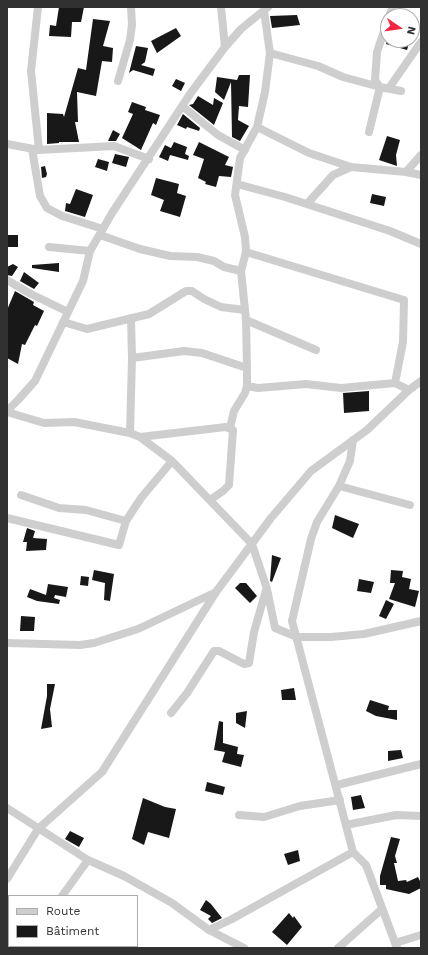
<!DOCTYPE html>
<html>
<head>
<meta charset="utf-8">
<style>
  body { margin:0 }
  #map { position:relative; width:428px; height:955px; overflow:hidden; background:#fff; font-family:"Work Sans",sans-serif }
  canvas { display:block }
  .frame { position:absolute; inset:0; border:8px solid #313131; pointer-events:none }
  .legend { position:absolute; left:8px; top:895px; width:130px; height:52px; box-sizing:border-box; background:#fff; border:1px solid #adadad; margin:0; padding:5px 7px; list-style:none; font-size:12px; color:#313131 }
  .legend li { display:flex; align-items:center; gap:8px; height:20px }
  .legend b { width:20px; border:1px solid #adadad }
  .north { position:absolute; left:380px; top:8px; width:40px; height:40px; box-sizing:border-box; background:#fff; border:1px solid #adadad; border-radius:50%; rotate:103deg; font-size:11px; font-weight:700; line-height:16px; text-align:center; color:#313131 }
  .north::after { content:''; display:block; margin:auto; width:14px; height:18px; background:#f72440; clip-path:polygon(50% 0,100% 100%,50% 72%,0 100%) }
</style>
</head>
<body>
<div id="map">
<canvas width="428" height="955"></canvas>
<div class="frame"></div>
<ul class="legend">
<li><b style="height:5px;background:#cecece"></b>Route</li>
<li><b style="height:11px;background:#181818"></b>Bâtiment</li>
</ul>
<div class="north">N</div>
</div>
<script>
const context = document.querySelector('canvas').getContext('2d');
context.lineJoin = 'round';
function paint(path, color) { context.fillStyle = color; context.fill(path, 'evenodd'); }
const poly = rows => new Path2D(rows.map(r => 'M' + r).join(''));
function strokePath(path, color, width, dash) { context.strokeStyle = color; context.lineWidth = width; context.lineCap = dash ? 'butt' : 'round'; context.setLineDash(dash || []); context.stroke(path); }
paint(poly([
  [59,7,84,7,81,22,72,22,71,37,49,36,50,25,56,26],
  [297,15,300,25,272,28,270,16],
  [93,19,110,21,103,46,113,48,112,62,102,61,96,96,77,92,78,122,75,122,79,142,59,142,59,143,47,144,47,113,63,114,64,117,78,68,86,70],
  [176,28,181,36,157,53,151,41],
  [387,40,410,40,407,50,386,44],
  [136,46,148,48,145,62,141,65,155,69,153,76,133,70,129,73],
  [239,75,250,75,248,107,239,106,238,120,249,126,240,141,232,137,231,82,224,100,215,92,217,77,237,80],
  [176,79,185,83,181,91,172,86],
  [198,96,213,105,214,98,223,103,214,125,189,105,193,104],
  [132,102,146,107,145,110,160,115,156,125,153,123,141,150,122,138,133,114,128,112],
  [183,114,200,128,199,131,187,127,186,129,177,125],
  [113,130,120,134,116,141,108,141],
  [387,136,400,140,396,155,397,166,379,160],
  [174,142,187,147,185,154,189,156,188,160,170,155,168,161,159,157,165,145,171,148],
  [199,142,229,157,225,165,233,167,231,177,219,176,216,187,205,184,206,182,198,178,204,159,193,155],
  [115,154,129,157,126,167,112,163],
  [98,159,109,162,107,171,95,167],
  [45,166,47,174,46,177,42,178,41,167],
  [156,178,179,184,177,193,186,196,180,217,160,211,164,200,151,195],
  [76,189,93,195,85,217,65,211,66,203,70,204],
  [372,194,386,197,384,206,370,203],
  [7,235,18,235,18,247,7,247],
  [59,263,59,272,32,268,32,265],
  [13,264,18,267,12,276,7,275,7,267],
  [24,272,39,283,34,289,20,281],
  [15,291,34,302,33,305,44,311,37,326,35,325,25,345,22,344,18,364,7,358,7,310],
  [369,391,369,411,344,413,343,393],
  [335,515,359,524,353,538,332,528],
  [27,528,35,531,33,538,47,539,46,550,26,551,27,542,23,542],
  [272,555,281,558,272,582,270,581],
  [94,570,114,574,110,601,104,600,105,583,92,580],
  [391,570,403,571,402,577,411,579,409,589,419,591,415,607,389,599,395,583,390,583],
  [81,576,89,577,88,586,80,585],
  [359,579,374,582,371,593,357,591],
  [240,583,246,583,257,596,250,603,235,588],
  [48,584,68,587,66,597,55,595,54,598,60,600,59,604,37,601,27,597,30,589,46,595],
  [386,600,394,604,386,619,379,616],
  [21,616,35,617,34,631,20,631],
  [47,684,55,684,50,709,52,727,41,729,47,696],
  [294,688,296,700,282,700,281,690],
  [370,700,389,706,388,710,397,710,397,720,376,716,366,711],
  [247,711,245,728,236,723,236,713],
  [219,721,223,722,223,743,238,747,237,754,244,755,241,767,222,762,225,752,214,750],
  [401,750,403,758,388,761,388,751],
  [207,782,225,787,223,795,205,791],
  [361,795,365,808,353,810,351,797],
  [143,798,165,807,176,809,169,838,148,832,144,845,132,839],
  [70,831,84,838,79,847,65,839],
  [391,837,400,839,395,856,397,863,394,863,398,881,406,880,407,882,418,877,421,883,421,888,409,894,386,889,386,885,380,885,380,876],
  [298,850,300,861,288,865,284,854],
  [206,900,211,904,222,918,212,923,208,919,211,916,200,910],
  [289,913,293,918,294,916,302,927,287,945,272,932]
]), '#181818');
strokePath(poly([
  [38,7,31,71,39,150],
  [221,7,225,47],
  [264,11,270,53,265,92,257,127,309,153,351,167,406,172,421,155],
  [389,16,393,7],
  [388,19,377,52,375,80,380,87,401,91],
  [270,53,318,66,343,77,380,87,369,132],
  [118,81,130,40,132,25,131,7],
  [389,88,421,42],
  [182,106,218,135,245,150],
  [7,144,39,150,114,146,149,159],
  [32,149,40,196,47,208,62,216,103,229],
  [406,172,421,175],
  [237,184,285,197,390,231,421,244],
  [307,204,333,175,351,167],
  [100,235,140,249,170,256,197,257,214,261,224,267,241,271],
  [49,247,90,251],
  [246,252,404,300,403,342,395,383],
  [7,280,29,293,68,312],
  [131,318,132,358],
  [246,320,316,350],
  [63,322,87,329,149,314,186,291,192,291,204,299,221,307,245,310],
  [247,368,246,320,241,271,246,252,245,237,235,195,240,158,257,127],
  [7,411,18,400,35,381,83,281,90,251,112,213,190,94,225,47,241,29,268,7],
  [7,412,44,423,74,422,130,433,140,437,172,461,252,544,267,589,275,628,297,637,331,637,364,634,421,621],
  [230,428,234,411,245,393,247,386],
  [130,433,132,358,184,351,202,353,247,368,247,386,258,388,306,384,341,388,395,383,409,390],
  [140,437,226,427,233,430,229,485,223,491,210,500],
  [353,440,350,461,339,486,317,522,311,539,292,621,353,852,366,865,397,948],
  [339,486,410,505],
  [21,495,59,508,86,510,126,521],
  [7,518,119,545,126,521,141,498,172,461],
  [7,643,80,645,94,643,138,629,216,592],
  [171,713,187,693,214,651,219,651,244,664,249,663,254,632,266,590],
  [337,785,421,764],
  [7,808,88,860,124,876,172,903,209,930,244,948],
  [239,815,264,817,300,806,340,800],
  [346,825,396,815,421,816],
  [7,879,38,829,102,772,216,592,271,518,311,471,367,430,409,390,421,381],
  [62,896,88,860],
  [209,930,232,919,353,852],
  [7,936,9,935],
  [395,943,421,935],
  [35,948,36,946],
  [338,948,382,909]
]), '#cecece', 8);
</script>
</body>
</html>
